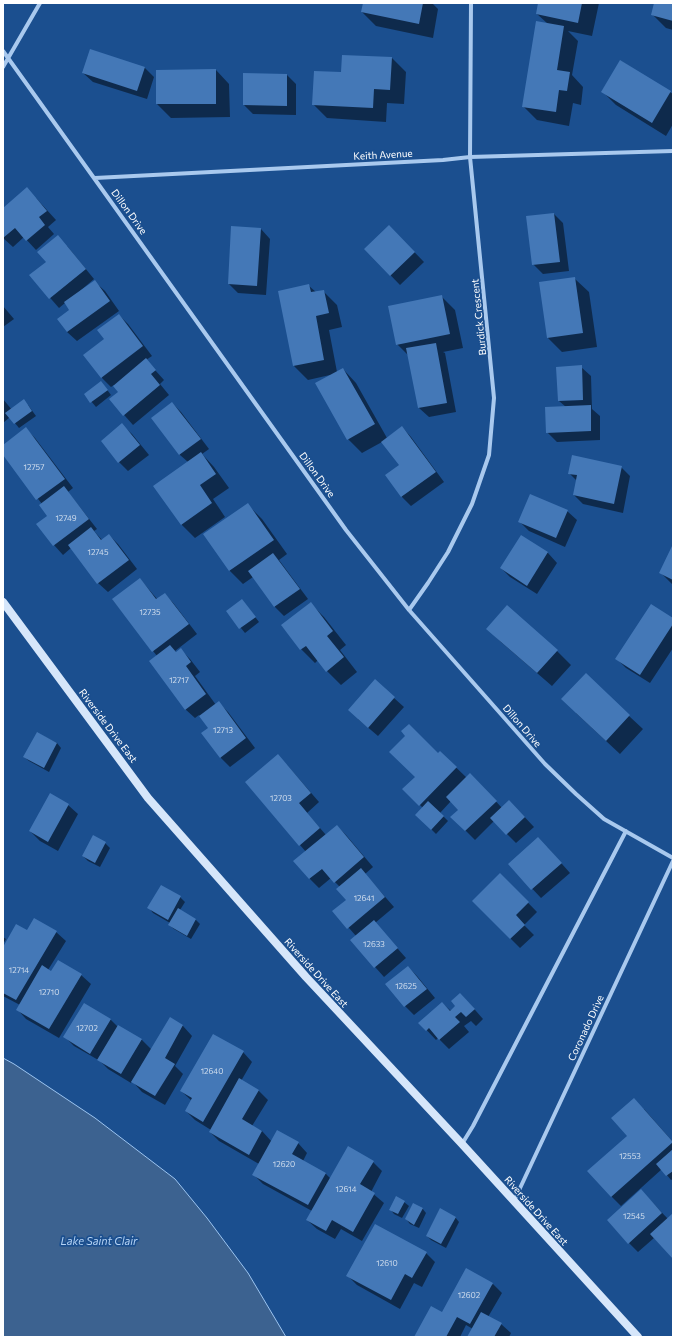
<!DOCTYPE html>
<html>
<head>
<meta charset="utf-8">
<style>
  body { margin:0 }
  #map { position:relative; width:676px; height:1340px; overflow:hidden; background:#1b4f8f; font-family:Commissioner,sans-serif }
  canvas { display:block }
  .frame { position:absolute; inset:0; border:4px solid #fff; pointer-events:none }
</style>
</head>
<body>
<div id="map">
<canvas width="676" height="1340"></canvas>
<div class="frame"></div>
</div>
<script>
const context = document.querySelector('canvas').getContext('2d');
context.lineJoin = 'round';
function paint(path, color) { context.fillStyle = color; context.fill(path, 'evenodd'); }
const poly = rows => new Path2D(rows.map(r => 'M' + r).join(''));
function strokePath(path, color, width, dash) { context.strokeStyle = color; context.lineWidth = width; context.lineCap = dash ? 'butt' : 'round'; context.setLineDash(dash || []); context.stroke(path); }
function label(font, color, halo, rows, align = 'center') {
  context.font = font + ' Commissioner,sans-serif'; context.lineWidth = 3.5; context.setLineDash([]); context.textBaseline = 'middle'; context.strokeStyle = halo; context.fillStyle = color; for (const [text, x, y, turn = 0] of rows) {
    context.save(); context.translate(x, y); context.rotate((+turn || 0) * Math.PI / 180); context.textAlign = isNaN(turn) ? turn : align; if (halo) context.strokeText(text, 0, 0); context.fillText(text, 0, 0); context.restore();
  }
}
const water = poly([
  [3,1058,14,1064,95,1118,175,1179,207,1218,248,1273,286,1337,3,1337,3,1058]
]);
paint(water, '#3c6290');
strokePath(water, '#9cc4f0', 1);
paint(poly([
  [364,3,432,3,438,9,433,38,376,26,362,12],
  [539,3,599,3,592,36,568,31,578,41,572,75,583,87,581,105,573,103,569,126,537,120,523,106,548,24,537,14],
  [655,3,673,3,673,30,666,28,652,14],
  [392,58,406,72,404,104,387,103,386,122,327,118,313,104,342,73],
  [621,61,673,94,673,124,666,136,616,105,602,91],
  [144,67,154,77,147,99,93,82,83,73],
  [216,70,229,84,230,117,171,118,157,104,157,71],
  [287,75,296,84,296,115,253,114,244,105],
  [36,198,56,220,48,227,54,234,36,250,24,237,13,247,3,238,3,209],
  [554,214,563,223,569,271,543,274,533,264],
  [389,226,424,262,400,285,365,249],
  [261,229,270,239,266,295,238,293,229,284],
  [67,246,94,279,80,291,81,292,95,282,105,291,119,311,77,341,67,332,71,310,65,303,59,308,31,276],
  [575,279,589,292,597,347,562,352,548,338,541,283],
  [309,286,316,292,323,291,337,305,342,327,329,330,337,372,343,369,356,383,387,438,402,427,411,437,444,482,411,506,402,497,386,475,400,465,382,442,362,453,348,439,330,375,308,380,294,366],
  [441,296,455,310,463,348,443,352,445,353,456,412,429,417,419,408,409,356,397,344],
  [3,306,14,319,3,327],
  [119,315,128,324,152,356,146,360,164,380,160,384,169,395,133,425,110,399,119,392,114,385,111,387,102,378,106,339],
  [581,367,591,376,592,409,600,416,600,440,557,442,547,432,566,407,559,401],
  [105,387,111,395,96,407,85,394],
  [3,399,12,410,28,405,36,416,19,428,10,417,3,423],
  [172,403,181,412,209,449,202,454,214,467,229,488,213,499,225,517,195,538,181,524,188,462,180,455,152,418],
  [122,425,132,434,149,455,128,471,119,462],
  [26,429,35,438,73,488,68,492,97,529,94,531,102,540,109,535,118,544,137,569,108,592,98,583,71,548,63,555,54,545,49,516,42,504,3,454,3,446],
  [621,467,630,476,623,513,583,504,574,495,577,481,569,473],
  [248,505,262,519,287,554,279,560,308,599,284,616,275,607,253,577,243,584,229,570],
  [567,511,577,520,565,547,529,531,520,522],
  [521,536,548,553,557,563,537,594,510,577,501,568],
  [673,547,673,585,661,573],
  [140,579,158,600,165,594,174,604,197,634,175,651,177,653,181,650,190,659,200,672,195,676,216,705,219,703,228,712,255,748,230,767,220,757,209,728,199,715,195,718,185,709,157,656,113,600],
  [310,603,324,617,346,645,340,650,357,672,341,685,327,671,318,660,315,663,301,649,282,626],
  [246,605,259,622,245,633,227,611],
  [673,619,673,648,650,683,626,668,617,659],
  [488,629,557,651,571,665,552,686,501,642],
  [375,681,404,707,378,736,358,719],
  [576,713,629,716,643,729,620,754],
  [37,733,57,743,61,748,49,772,29,761,24,757],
  [440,752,467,778,480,784,502,808,519,811,534,827,516,843,494,821,475,840,452,817,459,810,451,801,440,813,448,821,436,834,417,815,423,808,404,789],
  [287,765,319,802,307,813,326,835,337,826,346,835,373,867,365,874,394,907,375,923,406,958,384,977,351,940,356,936,334,911,347,900,340,887,331,878,319,888,310,879,295,861,306,852,246,782],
  [68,805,78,814,58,851,40,841,30,831],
  [105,843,110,848,100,867,88,861,83,856],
  [547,847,570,873,541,898,509,864],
  [500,874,537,912,524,925,534,935,520,948,473,901],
  [180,897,185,902,180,910,196,920,200,924,191,939,174,929,169,925,170,923,153,913,149,908],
  [27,932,56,932,66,941,48,970,52,972,81,975,91,984,59,1038,26,1019,17,1009,20,1005,3,996,3,949],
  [3,937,6,939,3,944],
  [408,967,417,976,435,998,414,1015,405,1006],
  [442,1003,451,1011,469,1003,483,1019,476,1026,471,1021,464,1026,469,1032,449,1049,438,1038,436,1040,420,1023],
  [170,1018,183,1026,192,1036,175,1066,183,1074,165,1105,142,1092,132,1081,131,1083,108,1069,100,1061,74,1046,65,1037,110,1019,118,1027,142,1040,152,1050],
  [243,1052,252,1062,241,1081,258,1090,268,1100,252,1126,262,1131,272,1142,298,1143,307,1153,303,1161,326,1174,331,1179,373,1162,382,1171,371,1192,384,1203,362,1241,341,1229,335,1239,317,1229,307,1220,312,1211,263,1184,254,1175,259,1164,219,1141,210,1132,211,1130,195,1120,186,1111,192,1101,181,1091],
  [644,1109,673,1142,673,1179,671,1180,662,1169,621,1206,611,1196,628,1136],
  [650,1200,668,1219,673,1214,673,1258,654,1238,638,1252,629,1243],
  [404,1202,409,1206,402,1218,394,1214,390,1209],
  [422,1208,426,1213,419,1228,410,1224,406,1219],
  [455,1217,459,1222,446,1248,431,1240,427,1236],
  [426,1253,435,1262,422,1287,414,1283,400,1309,357,1285,348,1276],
  [493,1284,502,1293,488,1317,501,1324,511,1333,509,1337,468,1337,473,1329,466,1325,460,1337,415,1337,442,1313]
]), '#0007');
paint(poly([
  [363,3,423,3,419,24,361,12],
  [538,3,582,3,578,23,536,14],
  [654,3,673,3,673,21,651,15],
  [536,21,564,26,557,70,570,72,567,91,559,90,556,112,522,107],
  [90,49,145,67,137,91,82,73],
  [342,55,392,57,390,90,374,89,373,108,312,105,314,71,341,72],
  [620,60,671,91,652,123,601,92],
  [216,69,216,104,156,104,156,70],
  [243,73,287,74,287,106,243,105],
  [27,187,47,211,39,217,45,225,26,241,15,228,3,238,3,208],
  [554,213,560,262,532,265,526,216],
  [389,225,415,252,390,276,364,249],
  [231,226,261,228,257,286,228,284],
  [58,235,86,269,49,299,29,275,46,262,37,252],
  [575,277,583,333,547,338,539,282],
  [95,280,110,301,67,332,57,319,69,310,64,302],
  [309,284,311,292,324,290,329,313,316,316,324,360,293,366,278,291],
  [442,295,450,334,396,345,388,306],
  [119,314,143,346,101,378,83,355,104,339,97,330],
  [436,343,447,403,418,408,406,348],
  [146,358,156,370,151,374,160,385,123,416,109,399,118,392,113,386],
  [582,365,583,400,558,401,556,367],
  [343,368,375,424,347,440,315,383],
  [101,381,108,390,90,403,84,394],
  [24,399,32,411,14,424,5,413],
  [172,402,201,439,179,455,151,418],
  [591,405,591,431,546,433,545,407],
  [122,423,140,445,118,463,101,441],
  [402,426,436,472,401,497,385,475,399,465,381,442],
  [26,427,65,479,36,500,3,455,3,445],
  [201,452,216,474,200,485,212,503,181,525,153,486],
  [572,455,622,466,614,504,573,495,577,475,568,474],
  [64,486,89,519,53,546,36,524,47,516,39,505],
  [530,494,568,510,556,538,518,522],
  [248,503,274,540,229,571,203,534],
  [91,527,101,540,109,534,129,560,97,584,68,545],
  [521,535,548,552,527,586,500,568],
  [673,544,673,580,659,573],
  [273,553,300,589,274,607,248,571],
  [140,578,156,599,165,593,189,624,152,652,112,599],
  [242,599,256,617,239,629,226,611],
  [311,602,333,631,327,636,344,657,326,672,306,646,300,650,281,625],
  [651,604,673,618,673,624,640,675,615,659],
  [507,605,558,650,537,673,486,629],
  [170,645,176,652,181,648,191,662,186,666,206,694,185,710,149,661],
  [586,673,630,715,606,741,561,699],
  [375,679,395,697,368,728,348,710],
  [219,701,246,738,220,758,201,733,208,728,199,716],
  [409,724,438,753,440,751,457,767,419,806,402,789,415,777,389,752,405,736,401,731],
  [37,732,57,743,44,768,23,757],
  [278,754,311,793,299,803,320,828,299,846,245,782],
  [470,773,497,801,465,831,450,817,458,810,446,797],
  [50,793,69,804,48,842,29,831],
  [509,800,525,817,506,835,490,818],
  [428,801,444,816,431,830,415,815],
  [337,825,364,857,334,883,322,869,309,879,293,861],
  [93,835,106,842,95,863,82,856],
  [538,837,562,863,531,890,508,864],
  [361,868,385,897,347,929,332,911,346,900,336,889],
  [500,873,529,902,516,915,525,925,510,939,472,901],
  [161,885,181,896,168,920,147,908],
  [178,908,196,919,187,936,168,925],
  [34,918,57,931,16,1000,3,993,3,947,16,924,27,930],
  [374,920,398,948,374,968,350,940],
  [58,960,82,974,49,1029,16,1010,42,965,51,971],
  [408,966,427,989,404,1007,385,984],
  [460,993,475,1009,466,1017,461,1012,455,1017,460,1022,439,1040,429,1028,426,1031,418,1023,442,1002,450,1011,455,1006,451,1001],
  [84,1003,111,1019,90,1054,63,1037],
  [170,1017,183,1025,165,1058,175,1064,155,1096,131,1082],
  [118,1025,142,1039,121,1074,97,1060],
  [213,1034,244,1051,203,1122,185,1111,192,1098,180,1091],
  [239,1078,259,1090,242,1119,262,1131,249,1155,209,1132],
  [634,1098,673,1142,611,1197,587,1171,627,1136,611,1118],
  [277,1130,299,1142,292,1154,326,1173,308,1205,252,1175],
  [348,1146,374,1161,360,1184,375,1193,353,1232,332,1220,326,1231,306,1220],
  [673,1149,673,1171,666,1176,656,1164],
  [641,1189,662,1213,628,1244,607,1220],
  [396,1196,405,1201,398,1214,389,1210],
  [413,1203,423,1208,414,1225,405,1219],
  [440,1208,456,1217,441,1244,426,1236],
  [673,1213,673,1259,650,1234],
  [375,1224,427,1252,412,1278,405,1274,391,1300,346,1276],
  [466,1268,493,1283,470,1324,457,1317,446,1337,414,1337,431,1306,442,1312],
  [481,1312,502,1323,494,1337,467,1337]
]), '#4478b7');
strokePath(poly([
  [3,51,346,530,409,610,545,764,576,794,604,819,673,858],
  [3,67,40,3],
  [95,178,443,160,470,157,673,151],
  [409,610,428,583,448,552,472,504,489,455,494,398,470,157,471,3],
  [462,1144,473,1126,626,831],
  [514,1201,673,861]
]), '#a9c9ee', 4);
strokePath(poly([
  [3,602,148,798,306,977,462,1144,638,1337]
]), '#d6e6fa', 8);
label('8px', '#d0dded', null, [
  ["12757",34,467],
  ["12749",66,518],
  ["12745",98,552],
  ["12735",150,612],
  ["12717",179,680],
  ["12713",223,730],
  ["12703",281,798],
  ["12641",364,898],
  ["12633",374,944],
  ["12714",19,970],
  ["12625",406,986],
  ["12710",49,992],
  ["12702",87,1028],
  ["12640",212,1071],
  ["12553",630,1156],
  ["12620",284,1164],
  ["12614",346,1189],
  ["12545",634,1216],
  ["12610",387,1263],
  ["12602",469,1295]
]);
label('10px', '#fff', '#1b4f8f', [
  ["Keith Avenue",383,155,-3],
  ["Dillon Drive",129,212,54],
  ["Burdick Crescent",479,317,-96],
  ["Dillon Drive",317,475,54],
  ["Riverside Drive East",108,726,53],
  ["Dillon Drive",522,726,49],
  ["Riverside Drive East",316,973,48],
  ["Coronado Drive",586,1028,-65],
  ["Riverside Drive East",536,1211,48]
]);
label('italic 11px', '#b5d3f5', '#1b4f8f', [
  ["Lake Saint Clair",99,1241]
]);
</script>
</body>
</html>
